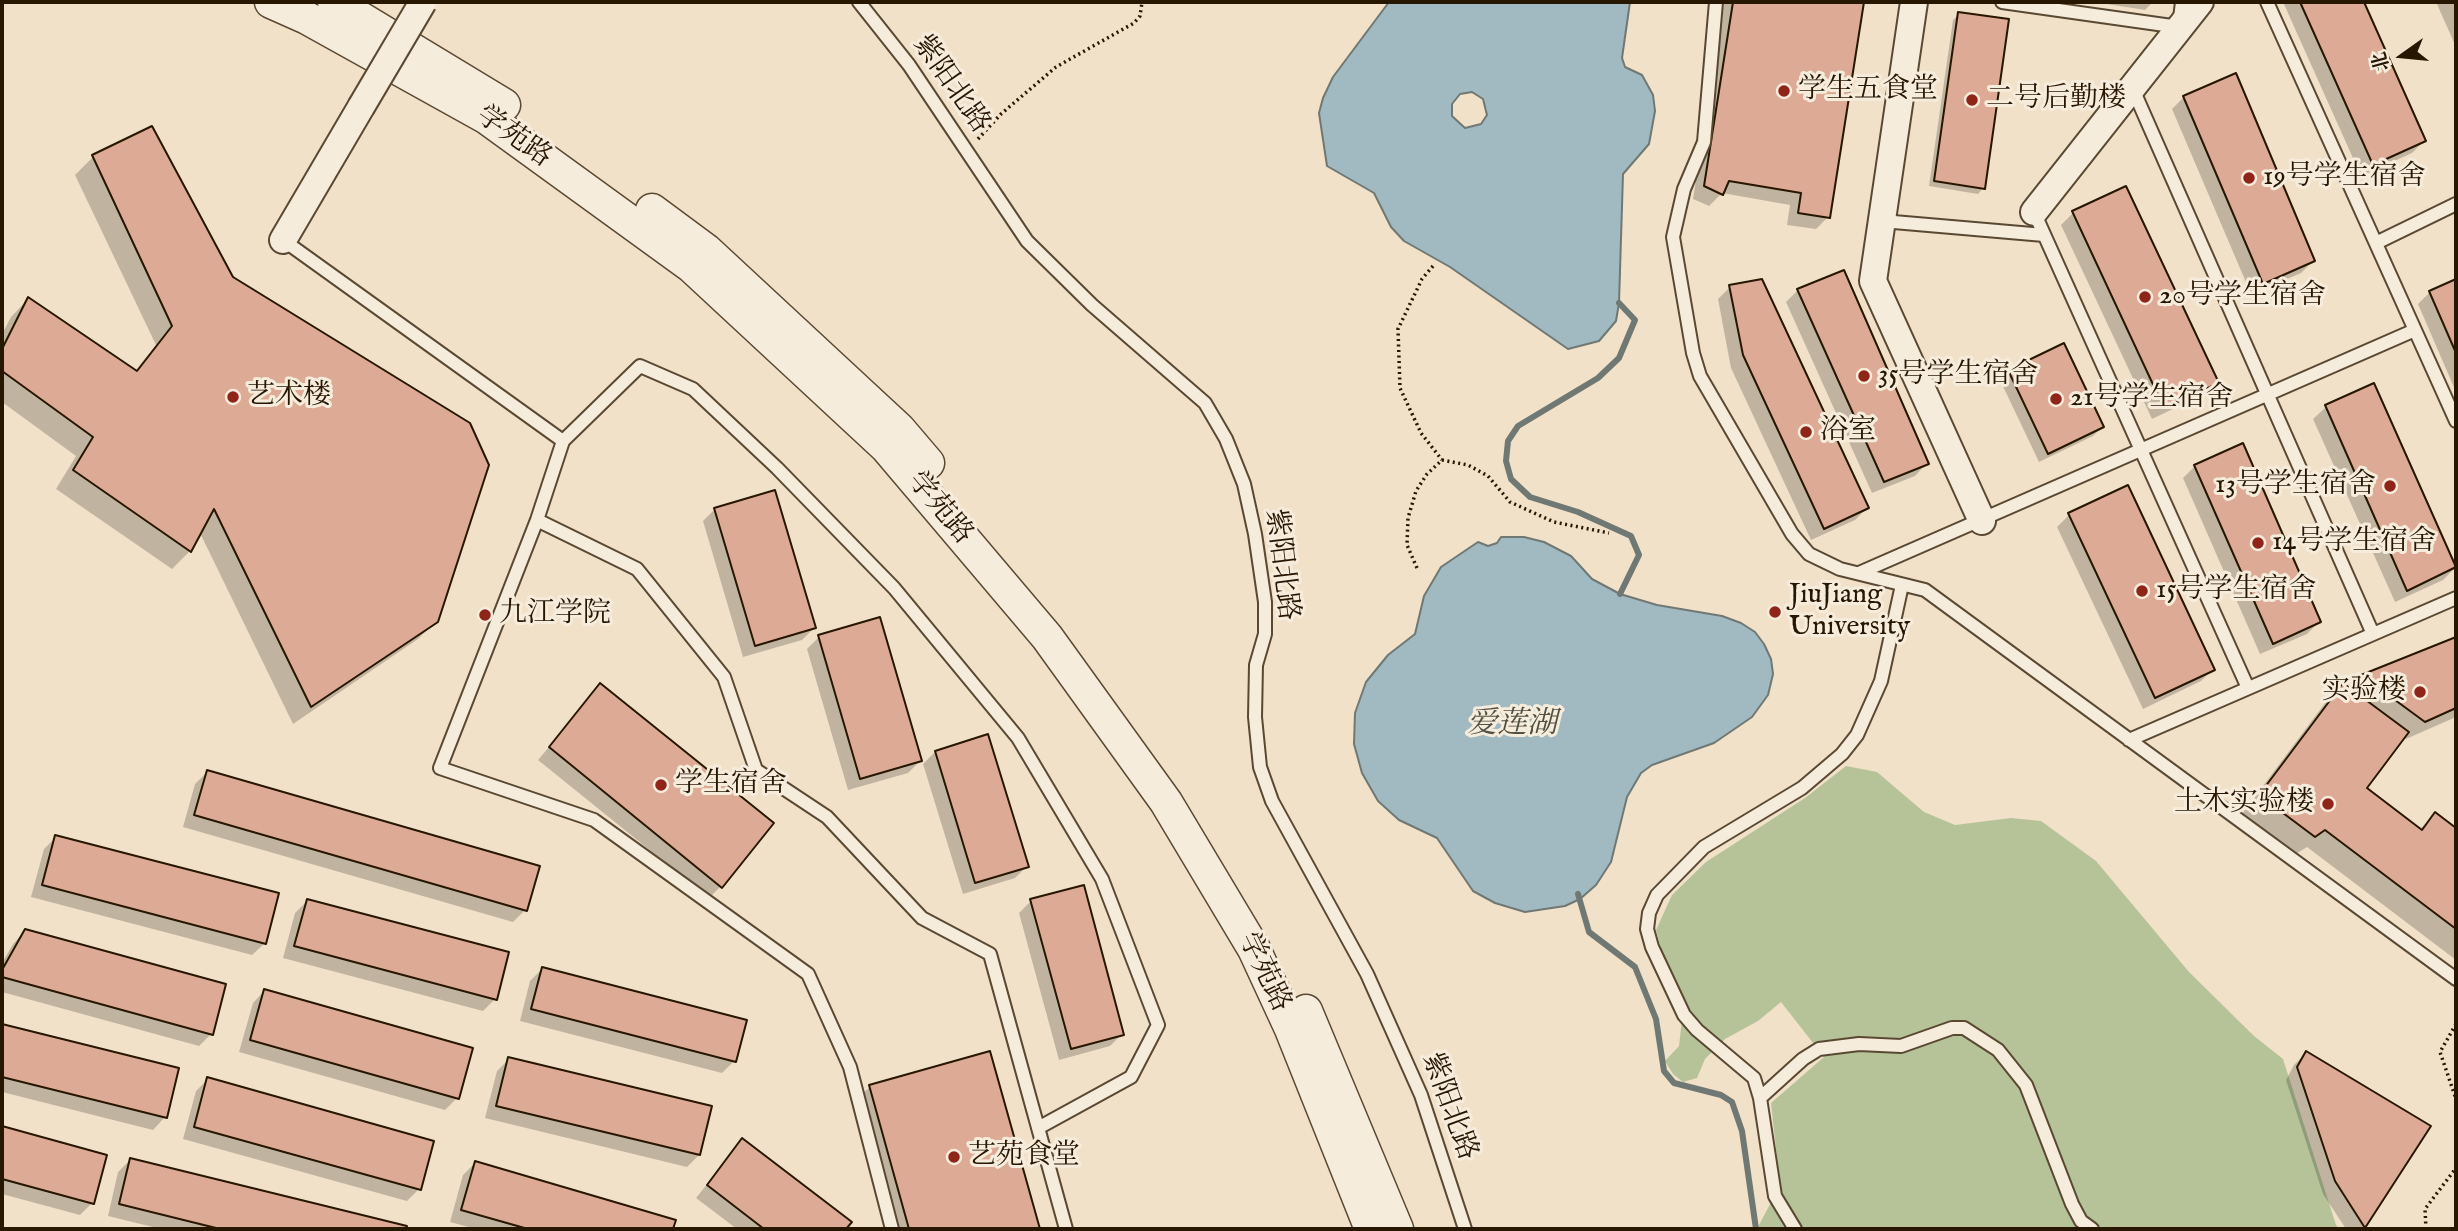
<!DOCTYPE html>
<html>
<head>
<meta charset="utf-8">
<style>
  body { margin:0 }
  #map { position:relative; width:2458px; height:1231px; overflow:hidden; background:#f1e1c9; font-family:"IM FELL English","Noto Serif SC",serif }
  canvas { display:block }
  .frame { position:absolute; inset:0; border:4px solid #271600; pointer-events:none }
  .north { position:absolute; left:2367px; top:21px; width:70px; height:70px; -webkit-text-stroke:5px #f6ecdc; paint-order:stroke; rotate:255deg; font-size:19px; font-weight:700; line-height:28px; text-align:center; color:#271600 }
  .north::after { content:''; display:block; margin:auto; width:24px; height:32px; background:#271600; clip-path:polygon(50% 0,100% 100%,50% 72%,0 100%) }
</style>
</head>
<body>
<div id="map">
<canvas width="2458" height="1231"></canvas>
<div class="frame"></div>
<div class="north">北</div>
</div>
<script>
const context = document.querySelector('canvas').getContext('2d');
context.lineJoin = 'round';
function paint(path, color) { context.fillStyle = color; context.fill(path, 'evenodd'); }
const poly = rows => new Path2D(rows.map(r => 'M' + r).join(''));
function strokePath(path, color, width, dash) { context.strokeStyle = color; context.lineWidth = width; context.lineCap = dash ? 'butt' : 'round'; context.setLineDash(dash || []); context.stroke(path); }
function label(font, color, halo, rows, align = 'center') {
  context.font = font + ' "IM FELL English","Noto Serif SC",serif'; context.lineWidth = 6; context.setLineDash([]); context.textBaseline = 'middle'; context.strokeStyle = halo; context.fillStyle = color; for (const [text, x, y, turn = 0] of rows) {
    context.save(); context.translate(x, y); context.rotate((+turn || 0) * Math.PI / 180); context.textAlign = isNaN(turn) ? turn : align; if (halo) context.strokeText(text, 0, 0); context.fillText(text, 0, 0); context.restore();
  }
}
paint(poly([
  [1846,766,1877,772,1924,812,1955,825,2011,818,2041,821,2096,861,2189,972,2254,1036,2283,1059,2336,1225,2340,1229,1757,1229,1780,1185,1771,1103,1824,1057,1781,1002,1758,1021,1725,1039,1705,1059,1697,1078,1683,1082,1673,1074,1665,1061,1679,1046,1684,1002,1666,969,1656,930,1672,895,1706,862,1805,798]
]), '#b6c399');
const water = poly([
  [1389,2,1630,2,1622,58,1625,67,1642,75,1653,95,1655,111,1649,144,1623,174,1619,303,1616,321,1599,341,1568,349,1450,267,1404,241,1391,227,1374,193,1327,166,1319,113,1323,98,1333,77,1389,2],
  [1472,92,1483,99,1487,115,1481,124,1465,128,1452,116,1452,104,1460,94,1472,92],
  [1524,537,1544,542,1571,556,1592,579,1620,594,1657,605,1722,616,1741,623,1755,632,1764,644,1771,659,1773,674,1768,695,1752,717,1714,743,1652,765,1641,773,1627,797,1611,862,1596,885,1580,899,1565,906,1525,912,1495,903,1473,891,1437,838,1399,820,1378,801,1362,773,1354,744,1355,713,1366,682,1388,655,1415,634,1424,596,1441,567,1478,542,1488,546,1497,543,1501,537,1524,537]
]);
paint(water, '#a1bac2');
strokePath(water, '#707874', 2);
paint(poly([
  [1724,2,1862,2,1828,217,1816,229,1787,225,1790,205,1722,193,1709,206,1693,199],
  [2094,2,2153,2,2145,10],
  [2283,2,2362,2,2424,141,2412,153,2361,176],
  [2436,2,2456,2,2456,47],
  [1959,14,1983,188,1978,194,1929,186,1953,20],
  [2184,97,2313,261,2301,273,2251,294,2172,109],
  [93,157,231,279,436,621,418,639,293,724,200,533,190,551,172,569,56,489,76,456,2,402,2,334,11,317,28,299,135,371,156,345,75,175],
  [2073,213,2217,382,2204,394,2152,419,2061,225],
  [2456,281,2456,392,2418,304,2430,292],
  [1730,287,1867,508,1855,520,1811,540,1731,368,1718,299],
  [1798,290,1927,463,1915,476,1872,493,1786,302],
  [2009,371,2102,427,2093,436,2039,462,2000,380],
  [2373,386,2455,568,2443,580,2395,602,2313,419,2326,407],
  [2195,466,2319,622,2307,634,2260,654,2183,478],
  [715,509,814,628,802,640,743,657,703,521],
  [2069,515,2213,669,2201,681,2143,709,2057,527],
  [819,637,920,761,908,773,848,790,807,649],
  [2456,639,2456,717,2406,739,2403,737,2364,789,2419,830,2435,814,2456,830,2456,960,2307,847,2296,854,2242,814,2325,703,2343,685,2349,689,2362,676],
  [601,685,721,886,709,898,538,760],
  [935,752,1027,866,1015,878,963,894,923,764],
  [207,772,525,910,513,922,183,827,195,784],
  [56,837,265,943,252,955,31,897,44,849],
  [307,901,495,999,483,1011,283,958,295,913],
  [1031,901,1122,1034,1110,1046,1059,1060,1019,913],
  [25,931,211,1034,199,1046,2,992,2,963,13,944],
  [542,969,734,1061,722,1073,520,1021,530,981],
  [265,990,457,1098,445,1110,239,1052,253,1003],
  [2,1025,177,1070,165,1117,153,1130,2,1092],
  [989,1053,1038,1229,894,1229,857,1099,870,1087],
  [2306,1053,2428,1127,2361,1229,2346,1229,2323,1194,2286,1080,2294,1065],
  [509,1059,699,1155,687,1167,485,1118,497,1071],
  [208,1079,419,1189,407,1201,183,1139,196,1091],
  [2,1127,105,1156,92,1203,80,1215,2,1194],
  [742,1141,849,1222,844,1229,737,1229,696,1198],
  [130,1160,404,1227,404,1229,161,1229,108,1216,118,1172],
  [475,1163,674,1221,671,1229,476,1229,450,1222,463,1175]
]), '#0003');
strokePath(poly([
  [1619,303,1635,320,1619,358,1598,378,1518,426,1508,441,1506,461,1511,479,1530,497,1578,512,1631,536,1639,555,1620,594],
  [1578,894,1589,932,1635,967,1656,1019,1664,1071,1674,1083,1721,1095,1732,1102,1742,1131,1756,1229]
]), '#707874', 6);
const building = poly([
  [1733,2,1864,2,1830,218,1798,213,1801,193,1729,181,1723,195,1704,186,1733,2],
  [2300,2,2364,2,2426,141,2373,165,2300,2],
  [1958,12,2009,19,1985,189,1934,181,1958,12],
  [2236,73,2315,261,2263,284,2183,96,2236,73],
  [152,126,233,277,470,423,489,465,438,622,311,707,214,509,191,552,73,470,93,437,2,371,2,349,28,297,137,371,172,326,92,155,152,126],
  [2126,186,2219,383,2164,408,2072,211,2126,186],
  [1844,270,1929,464,1884,482,1797,289,1844,270],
  [1762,279,1869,508,1824,529,1743,355,1729,285,1762,279],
  [2456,279,2456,353,2429,291,2456,279],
  [2064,343,2104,427,2048,454,2008,370,2064,343],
  [2374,383,2456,567,2407,591,2325,405,2374,383],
  [2243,443,2321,622,2273,644,2194,465,2243,443],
  [2128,485,2215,670,2155,698,2068,513,2128,485],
  [775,490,816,628,755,646,714,508,775,490],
  [880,617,922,761,860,779,818,635,880,617],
  [2456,637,2456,708,2425,722,2361,675,2456,637],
  [600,683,774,823,722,888,549,747,600,683],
  [2343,683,2409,732,2367,788,2422,830,2435,812,2456,828,2456,929,2325,830,2315,837,2259,795,2343,683],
  [988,734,1029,867,975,883,935,751,988,734],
  [207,770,540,866,527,911,194,815,207,770],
  [55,835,279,893,266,944,42,885,55,835],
  [1084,885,1124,1035,1071,1049,1030,899,1084,885],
  [307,899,509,952,497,1000,294,946,307,899],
  [25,929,226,984,213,1035,2,977,2,970,25,929],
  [542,967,747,1020,736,1062,531,1009,542,967],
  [264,989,473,1048,459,1099,250,1040,264,989],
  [2,1024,179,1068,167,1118,2,1077,2,1024],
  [990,1051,1040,1229,909,1229,869,1085,990,1051],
  [2306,1051,2431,1126,2365,1228,2335,1181,2297,1067,2306,1051],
  [508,1057,712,1106,700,1155,496,1106,508,1057],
  [207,1077,434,1141,421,1190,194,1127,207,1077],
  [2,1126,107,1155,94,1204,2,1179,2,1126],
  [742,1138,852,1222,846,1229,764,1229,707,1185,742,1138],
  [130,1158,407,1226,406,1229,220,1229,119,1204,130,1158],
  [475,1161,676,1220,673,1229,528,1229,461,1210,475,1161]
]);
paint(building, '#dcaa95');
strokePath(building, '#271600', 2);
const service = poly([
  [859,2,909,65,1027,241,1092,305,1205,403,1226,439,1244,484,1255,534,1265,602,1265,634,1256,665,1255,717,1260,767,1272,801,1367,974,1421,1095,1465,1229],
  [1716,2,1704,142,1684,189,1673,237,1693,353,1700,376,1792,534,1809,554,1840,569,1925,590,2456,979],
  [2002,2,2179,27,2182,2],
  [2267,2,2456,421],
  [2132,87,2373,634],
  [2034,212,2248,688],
  [1882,221,2044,235],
  [283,240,563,441,537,520,440,768,594,820,808,974,850,1067,892,1229],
  [2376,243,2456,204],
  [563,441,640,366,693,389,777,468,894,588,1018,738,1102,879,1158,1025,1131,1077,1038,1128],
  [537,520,637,569,724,677,756,770,827,817,922,918,990,954,1066,1229],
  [1859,573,2415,330],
  [2129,740,2456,598],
  [1760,1098,1803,1059,1819,1049,1859,1044,1901,1046,1952,1028,1964,1028,1998,1050,2026,1085,2072,1204,2081,1221,2092,1229],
  [1795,1229,1775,1196,1760,1098,1754,1078,1697,1030,1684,1015,1652,947,1647,929,1649,913,1657,895,1704,847,1802,788,1842,754,1857,735,1881,681,1902,585]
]);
const minor = poly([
  [1914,2,1873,281,1982,521],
  [2034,212,2200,2],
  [283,240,361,107]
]);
const tertiary = poly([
  [271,2,307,18,487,118,691,266,886,447,1047,637,1166,802,1254,949,1291,1029,1371,1229],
  [334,2,504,105],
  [652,210,706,250,899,429,928,463],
  [1306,1011,1397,1229]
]);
strokePath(service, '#5a4932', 16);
strokePath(minor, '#5a4932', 30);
strokePath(tertiary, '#5a4932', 35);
strokePath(poly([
  [978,139,1001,114,1056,67,1134,23,1140,16,1142,2],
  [1433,266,1422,279,1398,329,1400,388,1421,433,1442,460],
  [1417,568,1407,545,1408,518,1416,491,1427,474,1442,460,1468,465,1488,476,1510,502,1554,522,1609,533],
  [2456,1024,2440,1052,2456,1099],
  [2426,1229,2425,1209,2456,1168]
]), '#271600', 3.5, [2, 3.5]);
strokePath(service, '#f6ecdc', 12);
strokePath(minor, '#f6ecdc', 26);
strokePath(tertiary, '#f6ecdc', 32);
const minorBridge = poly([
  [361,107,423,2]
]);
strokePath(minorBridge, '#5a4932', 30, []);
strokePath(minorBridge, '#f6ecdc', 26);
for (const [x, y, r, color] of [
  [1784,91,7,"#8f2418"],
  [1972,100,7,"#8f2418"],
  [2249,178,7,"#8f2418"],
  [2145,297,7,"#8f2418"],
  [1864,376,7,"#8f2418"],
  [233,397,7,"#8f2418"],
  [2056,399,7,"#8f2418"],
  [1806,432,7,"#8f2418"],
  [2390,486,7,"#8f2418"],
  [2258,543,7,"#8f2418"],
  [2142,591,7,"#8f2418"],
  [1775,612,7,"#8f2418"],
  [485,615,7,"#8f2418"],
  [2420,692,7,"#8f2418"],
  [661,785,7,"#8f2418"],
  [2328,804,7,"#8f2418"],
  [954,1157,7,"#8f2418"]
]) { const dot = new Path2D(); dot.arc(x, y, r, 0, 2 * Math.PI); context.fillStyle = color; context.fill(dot); strokePath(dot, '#f6ecdc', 2.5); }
label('28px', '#271600', '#f6ecdc', [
  ["紫阳北路",950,85,55],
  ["学苑路",513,138,35],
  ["学苑路",939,509,50],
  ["紫阳北路",1280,565,83],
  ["学苑路",1263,973,64],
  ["紫阳北路",1448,1107,70]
]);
label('28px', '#271600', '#f6ecdc', [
  ["学生五食堂",1798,91],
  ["二号后勤楼",1986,100],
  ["19号学生宿舍",2263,178],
  ["20号学生宿舍",2159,297],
  ["35号学生宿舍",1878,376],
  ["艺术楼",247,397],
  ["21号学生宿舍",2070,399],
  ["浴室",1820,432],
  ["13号学生宿舍",2376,486,"right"],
  ["14号学生宿舍",2272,543],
  ["15号学生宿舍",2156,591],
  ["JiuJiang",1789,596],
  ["University",1789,628],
  ["九江学院",499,615],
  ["实验楼",2406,692,"right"],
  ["学生宿舍",675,785],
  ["土木实验楼",2314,804,"right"],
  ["艺苑食堂",968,1157]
], 'left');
label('italic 30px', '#524f44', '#f6ecdc', [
  ["爱莲湖",1512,726]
]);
</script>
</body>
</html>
